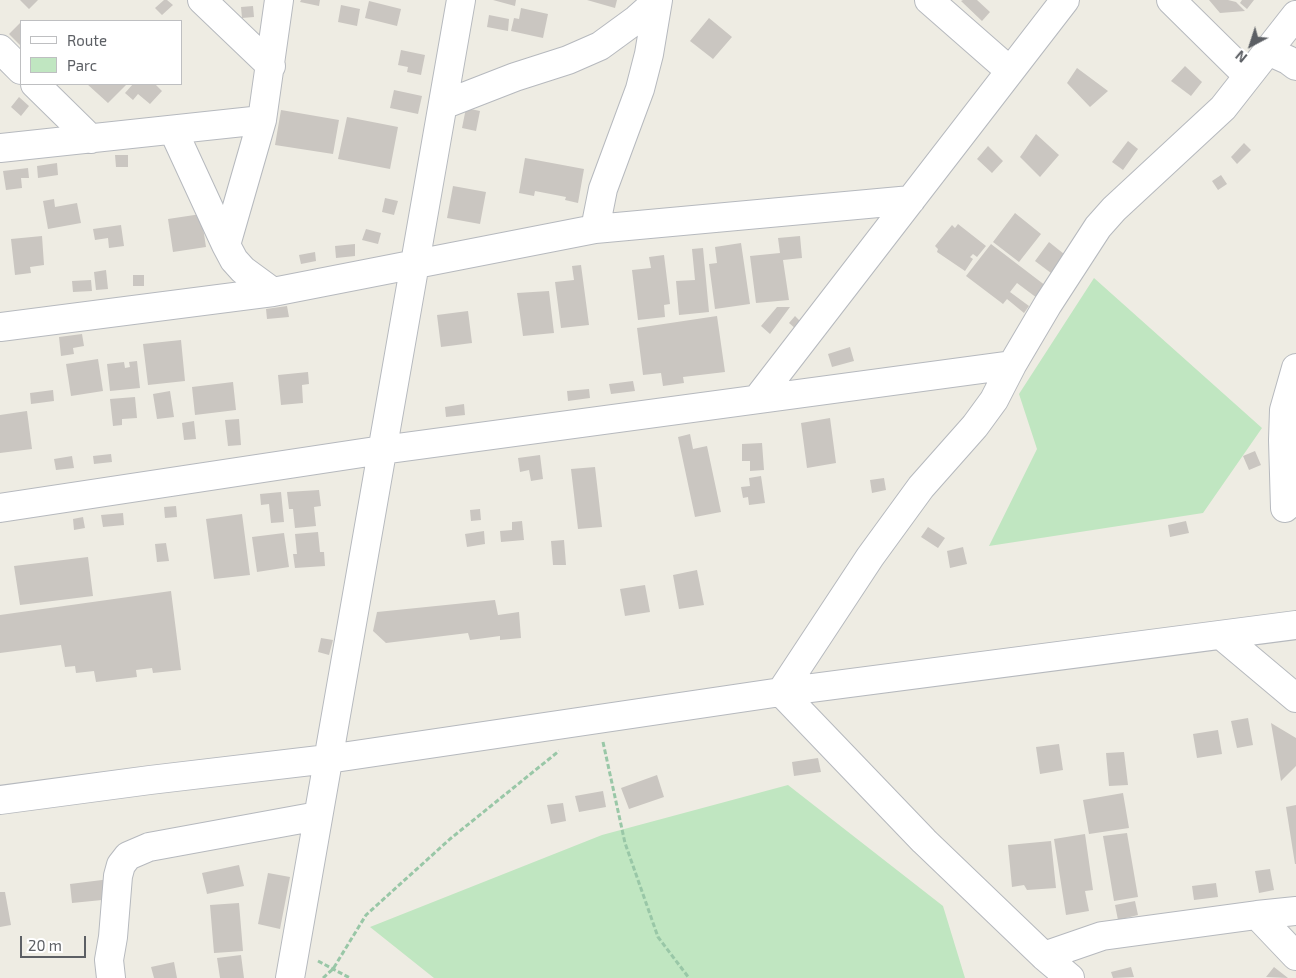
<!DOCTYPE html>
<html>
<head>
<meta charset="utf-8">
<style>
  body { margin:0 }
  #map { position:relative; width:1296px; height:978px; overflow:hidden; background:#eeece3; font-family:"Exo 2",sans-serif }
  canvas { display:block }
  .legend { position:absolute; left:20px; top:20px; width:162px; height:65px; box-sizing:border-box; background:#fff; border:1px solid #bebfc1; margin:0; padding:6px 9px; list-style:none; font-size:15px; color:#5c5f64 }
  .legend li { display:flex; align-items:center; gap:10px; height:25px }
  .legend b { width:25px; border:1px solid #bebfc1 }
  .north { position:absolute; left:1226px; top:20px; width:50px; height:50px; -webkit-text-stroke:4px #fff; paint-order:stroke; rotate:220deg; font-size:14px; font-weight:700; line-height:20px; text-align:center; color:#5c5f64 }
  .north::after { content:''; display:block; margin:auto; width:18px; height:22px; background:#5c5f64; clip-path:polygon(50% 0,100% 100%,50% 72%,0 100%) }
  .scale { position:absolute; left:20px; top:936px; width:66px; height:22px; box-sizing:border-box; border:2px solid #5c5f64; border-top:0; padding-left:6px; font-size:15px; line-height:18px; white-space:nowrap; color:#5c5f64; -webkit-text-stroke:4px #fff; paint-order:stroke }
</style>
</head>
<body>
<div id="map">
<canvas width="1296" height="978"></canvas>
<ul class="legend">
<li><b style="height:6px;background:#fff"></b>Route</li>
<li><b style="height:14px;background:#c0e6c1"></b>Parc</li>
</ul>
<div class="north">N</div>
<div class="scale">20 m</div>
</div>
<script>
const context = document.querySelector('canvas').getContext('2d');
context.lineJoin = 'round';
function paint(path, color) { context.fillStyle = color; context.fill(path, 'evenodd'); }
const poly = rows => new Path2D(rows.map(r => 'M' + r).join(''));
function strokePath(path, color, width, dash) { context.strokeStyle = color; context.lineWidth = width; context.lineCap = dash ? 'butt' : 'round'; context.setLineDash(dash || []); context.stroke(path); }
paint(poly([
  [1094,278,1262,428,1203,513,989,546,1037,449,1019,394],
  [788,785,943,906,965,978,434,978,370,927,602,835]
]), '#c0e6c1');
paint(poly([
  [20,0,38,0,29,9],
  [164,0,167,0,173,5,162,15,155,8],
  [301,0,320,0,319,6,300,2],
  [493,0,516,0,515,6],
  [587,0,617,0,615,8],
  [963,0,977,0,990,12,982,21,961,1],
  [1209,0,1228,0,1236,2,1245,11,1220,13],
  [1242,0,1254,0,1247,9,1240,3],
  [369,1,401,9,397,26,365,18],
  [341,5,360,9,357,26,338,22],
  [253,6,254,17,242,18,241,7],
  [521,8,548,14,543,38,511,31,514,18,519,19],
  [489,15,509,19,508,31,487,27],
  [709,18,732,37,713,59,690,41],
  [21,22,21,46,9,34],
  [401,50,425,55,421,75,407,72,408,67,398,65],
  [1185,66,1202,82,1191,96,1171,81],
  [1077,68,1108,91,1090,107,1067,83],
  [87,84,127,84,108,103],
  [133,84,155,84,162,91,150,104,138,94,133,100,125,93],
  [394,90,422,96,418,114,390,108],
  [19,97,29,106,21,116,11,107],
  [466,108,480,111,476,131,462,128],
  [281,110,339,120,333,154,275,145],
  [347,117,398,127,390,169,338,159],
  [1036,134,1059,155,1040,177,1020,157],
  [1128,141,1138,149,1123,170,1112,162],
  [1244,143,1251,150,1237,164,1231,157],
  [988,146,1003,161,992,173,977,159],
  [115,155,128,155,128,167,116,167],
  [525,158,584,169,578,203,565,200,566,197,535,191,534,196,519,193],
  [57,163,58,175,38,178,37,166],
  [28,168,29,178,21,178,22,188,6,190,3,171],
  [1221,175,1227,184,1218,190,1212,181],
  [453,186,486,192,480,224,447,218],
  [385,198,398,201,394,215,382,212],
  [54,199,55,207,77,203,81,223,48,229,43,201],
  [1015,213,1041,234,1019,262,993,242],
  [201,214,206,247,173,252,168,219],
  [958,224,986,246,977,257,973,254,970,257,973,259,965,271,937,252,938,249,935,246,952,225,955,228],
  [121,225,124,246,109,248,108,238,95,240,93,229],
  [366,229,381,233,378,244,362,240],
  [42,236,44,265,30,267,31,273,15,275,11,239],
  [800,236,802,258,783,260,789,300,756,303,750,256,780,253,778,238],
  [1049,242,1069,258,1055,276,1035,261],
  [741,243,750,304,715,309,709,264,717,263,715,247],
  [355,244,355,256,336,258,335,246],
  [991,244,1046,286,1037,298,1017,283,1010,292,1029,306,1024,313,1007,299,1003,304,966,276],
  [703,248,709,312,679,315,676,281,695,280,692,249],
  [315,252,316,261,301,264,299,255],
  [664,255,670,304,664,305,665,317,638,320,632,270,651,268,649,257],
  [581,265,589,325,561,328,555,282,574,280,572,266],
  [106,270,108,289,96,290,94,272],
  [133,275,144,275,144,286,133,286],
  [91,280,92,291,73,292,72,281],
  [549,291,554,333,523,336,517,293],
  [287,306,289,317,267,319,266,309],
  [777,307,790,307,770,334,761,326],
  [468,311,472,343,441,347,437,315],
  [717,316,725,372,683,377,684,383,663,386,661,373,643,375,637,328],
  [795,316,802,323,796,329,789,323],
  [82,334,84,346,73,348,74,354,61,356,59,337],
  [181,340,185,381,148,385,143,344],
  [850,347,854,361,832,367,828,354],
  [98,359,103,391,71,396,66,364],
  [137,361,140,388,110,391,107,364,124,362,125,368,130,367,129,362],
  [308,372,309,384,302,385,303,403,281,405,278,375],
  [633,381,635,391,611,394,609,384],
  [233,382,236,410,195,415,192,387],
  [589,389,590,398,568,401,567,391],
  [53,390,54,401,31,404,30,393],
  [170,391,174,417,157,419,153,394],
  [135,397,137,418,122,419,122,425,113,426,110,399],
  [464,404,465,415,446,417,445,407],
  [27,411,32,449,0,453,0,415],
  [830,418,836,463,807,468,801,423],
  [239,419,241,445,228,446,225,420],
  [194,421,196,439,184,440,182,423],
  [690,434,693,449,707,446,721,512,695,517,678,437],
  [762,443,764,470,750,471,750,461,742,461,742,444],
  [1255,451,1261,465,1249,470,1243,456],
  [111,454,112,462,94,464,93,456],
  [540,455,543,479,531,481,529,470,520,472,518,458],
  [72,456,74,468,56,470,54,459],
  [595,467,602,527,578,529,571,469],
  [761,476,765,503,749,505,748,497,743,498,741,487,750,486,749,478],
  [884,478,886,490,872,493,870,480],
  [319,490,321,506,314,507,316,526,295,528,293,509,289,509,287,492],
  [281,492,284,522,271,523,269,504,261,505,260,494],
  [176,506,177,517,165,518,164,507],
  [480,509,481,520,471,521,470,510],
  [123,513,124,525,103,527,101,515],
  [242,514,250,575,214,579,206,519],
  [83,517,85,528,74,530,73,519],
  [522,521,524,540,501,542,500,531,512,530,512,522],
  [1186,521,1189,533,1170,537,1168,525],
  [928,527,945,538,938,548,921,537],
  [484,531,485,544,467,547,465,534],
  [318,532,320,552,324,552,325,566,295,568,293,554,297,554,295,534],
  [284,533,289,567,257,572,252,537],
  [564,540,566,565,553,565,551,541],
  [166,543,169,561,157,562,155,544],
  [963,547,967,564,950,568,947,551],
  [88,557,93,596,20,605,14,566],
  [697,570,704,605,679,609,673,575],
  [645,585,650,612,625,616,620,589],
  [171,591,181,670,153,673,152,668,136,670,137,677,96,682,94,671,76,673,75,666,65,667,61,645,0,653,0,615],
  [495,600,498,615,519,612,521,638,500,640,500,636,470,640,468,633,386,643,373,631,377,612],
  [321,638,333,640,329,655,318,652],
  [1248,718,1253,745,1237,748,1231,721],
  [1271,723,1296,738,1296,766,1281,781],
  [1218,730,1222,754,1197,758,1193,734],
  [1059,744,1063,770,1040,774,1036,747],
  [1124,752,1128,785,1109,786,1106,753],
  [818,758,821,772,794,776,792,762],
  [657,775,664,797,629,809,621,788],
  [603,791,606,807,579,812,575,796],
  [1123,793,1129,828,1089,834,1083,800],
  [563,803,566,821,551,824,547,805],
  [1296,805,1296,864,1295,864,1286,807],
  [1127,833,1138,897,1114,901,1103,836],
  [1085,834,1093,890,1085,891,1089,911,1066,915,1054,839],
  [1051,841,1056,888,1027,890,1024,885,1012,887,1008,845],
  [239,865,244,886,207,894,202,873],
  [1270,869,1274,890,1259,893,1255,871],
  [268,873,290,877,280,929,258,924],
  [110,879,112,899,72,903,70,884],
  [1216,883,1218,897,1194,900,1192,886],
  [0,892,5,892,11,925,0,927],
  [1135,901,1138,915,1118,920,1115,905],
  [239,903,243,951,214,953,210,905],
  [241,955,244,978,220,978,217,958],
  [174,962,177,978,154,978,151,967],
  [1131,967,1134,977,1113,978,1111,972],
  [1274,967,1288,978,1266,977]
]), '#cac6c1');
const minor = poly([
  [202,0,271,66],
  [929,0,1010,71],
  [1171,0,1248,76],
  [0,49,21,70],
  [1268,51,1288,60,1296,66],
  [35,84,91,139],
  [443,105,515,77,568,60,600,46,637,19,657,1],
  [173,130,226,245],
  [0,148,262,120],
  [595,229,603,189,640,89,649,54,658,0],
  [273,292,243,270,234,260,226,245,262,120,279,0],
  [0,327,273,292,595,229,911,200],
  [758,398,1065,0],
  [0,508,382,450,1012,365],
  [1285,508,1283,440,1284,410,1296,368],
  [1221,635,1296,698],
  [0,800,150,780,328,759,781,692,1296,625],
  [1257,915,1296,956],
  [1044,956,1102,936,1257,915,1296,911],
  [111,978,109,960,113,937,118,876,121,865,128,856,149,847,318,816],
  [290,978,461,0],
  [1070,978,1044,956,924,841,781,692,870,557,921,487,975,426,994,400,1012,365,1048,304,1098,227,1114,209,1223,108,1296,15]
]);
strokePath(minor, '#b6b9be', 30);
strokePath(poly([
  [603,742,625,843,658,937,689,978],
  [318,961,350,978],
  [323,978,333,969,366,915,450,839,559,751]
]), '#99c7a7', 3, [5, 2.5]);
strokePath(minor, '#fff', 28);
</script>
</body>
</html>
